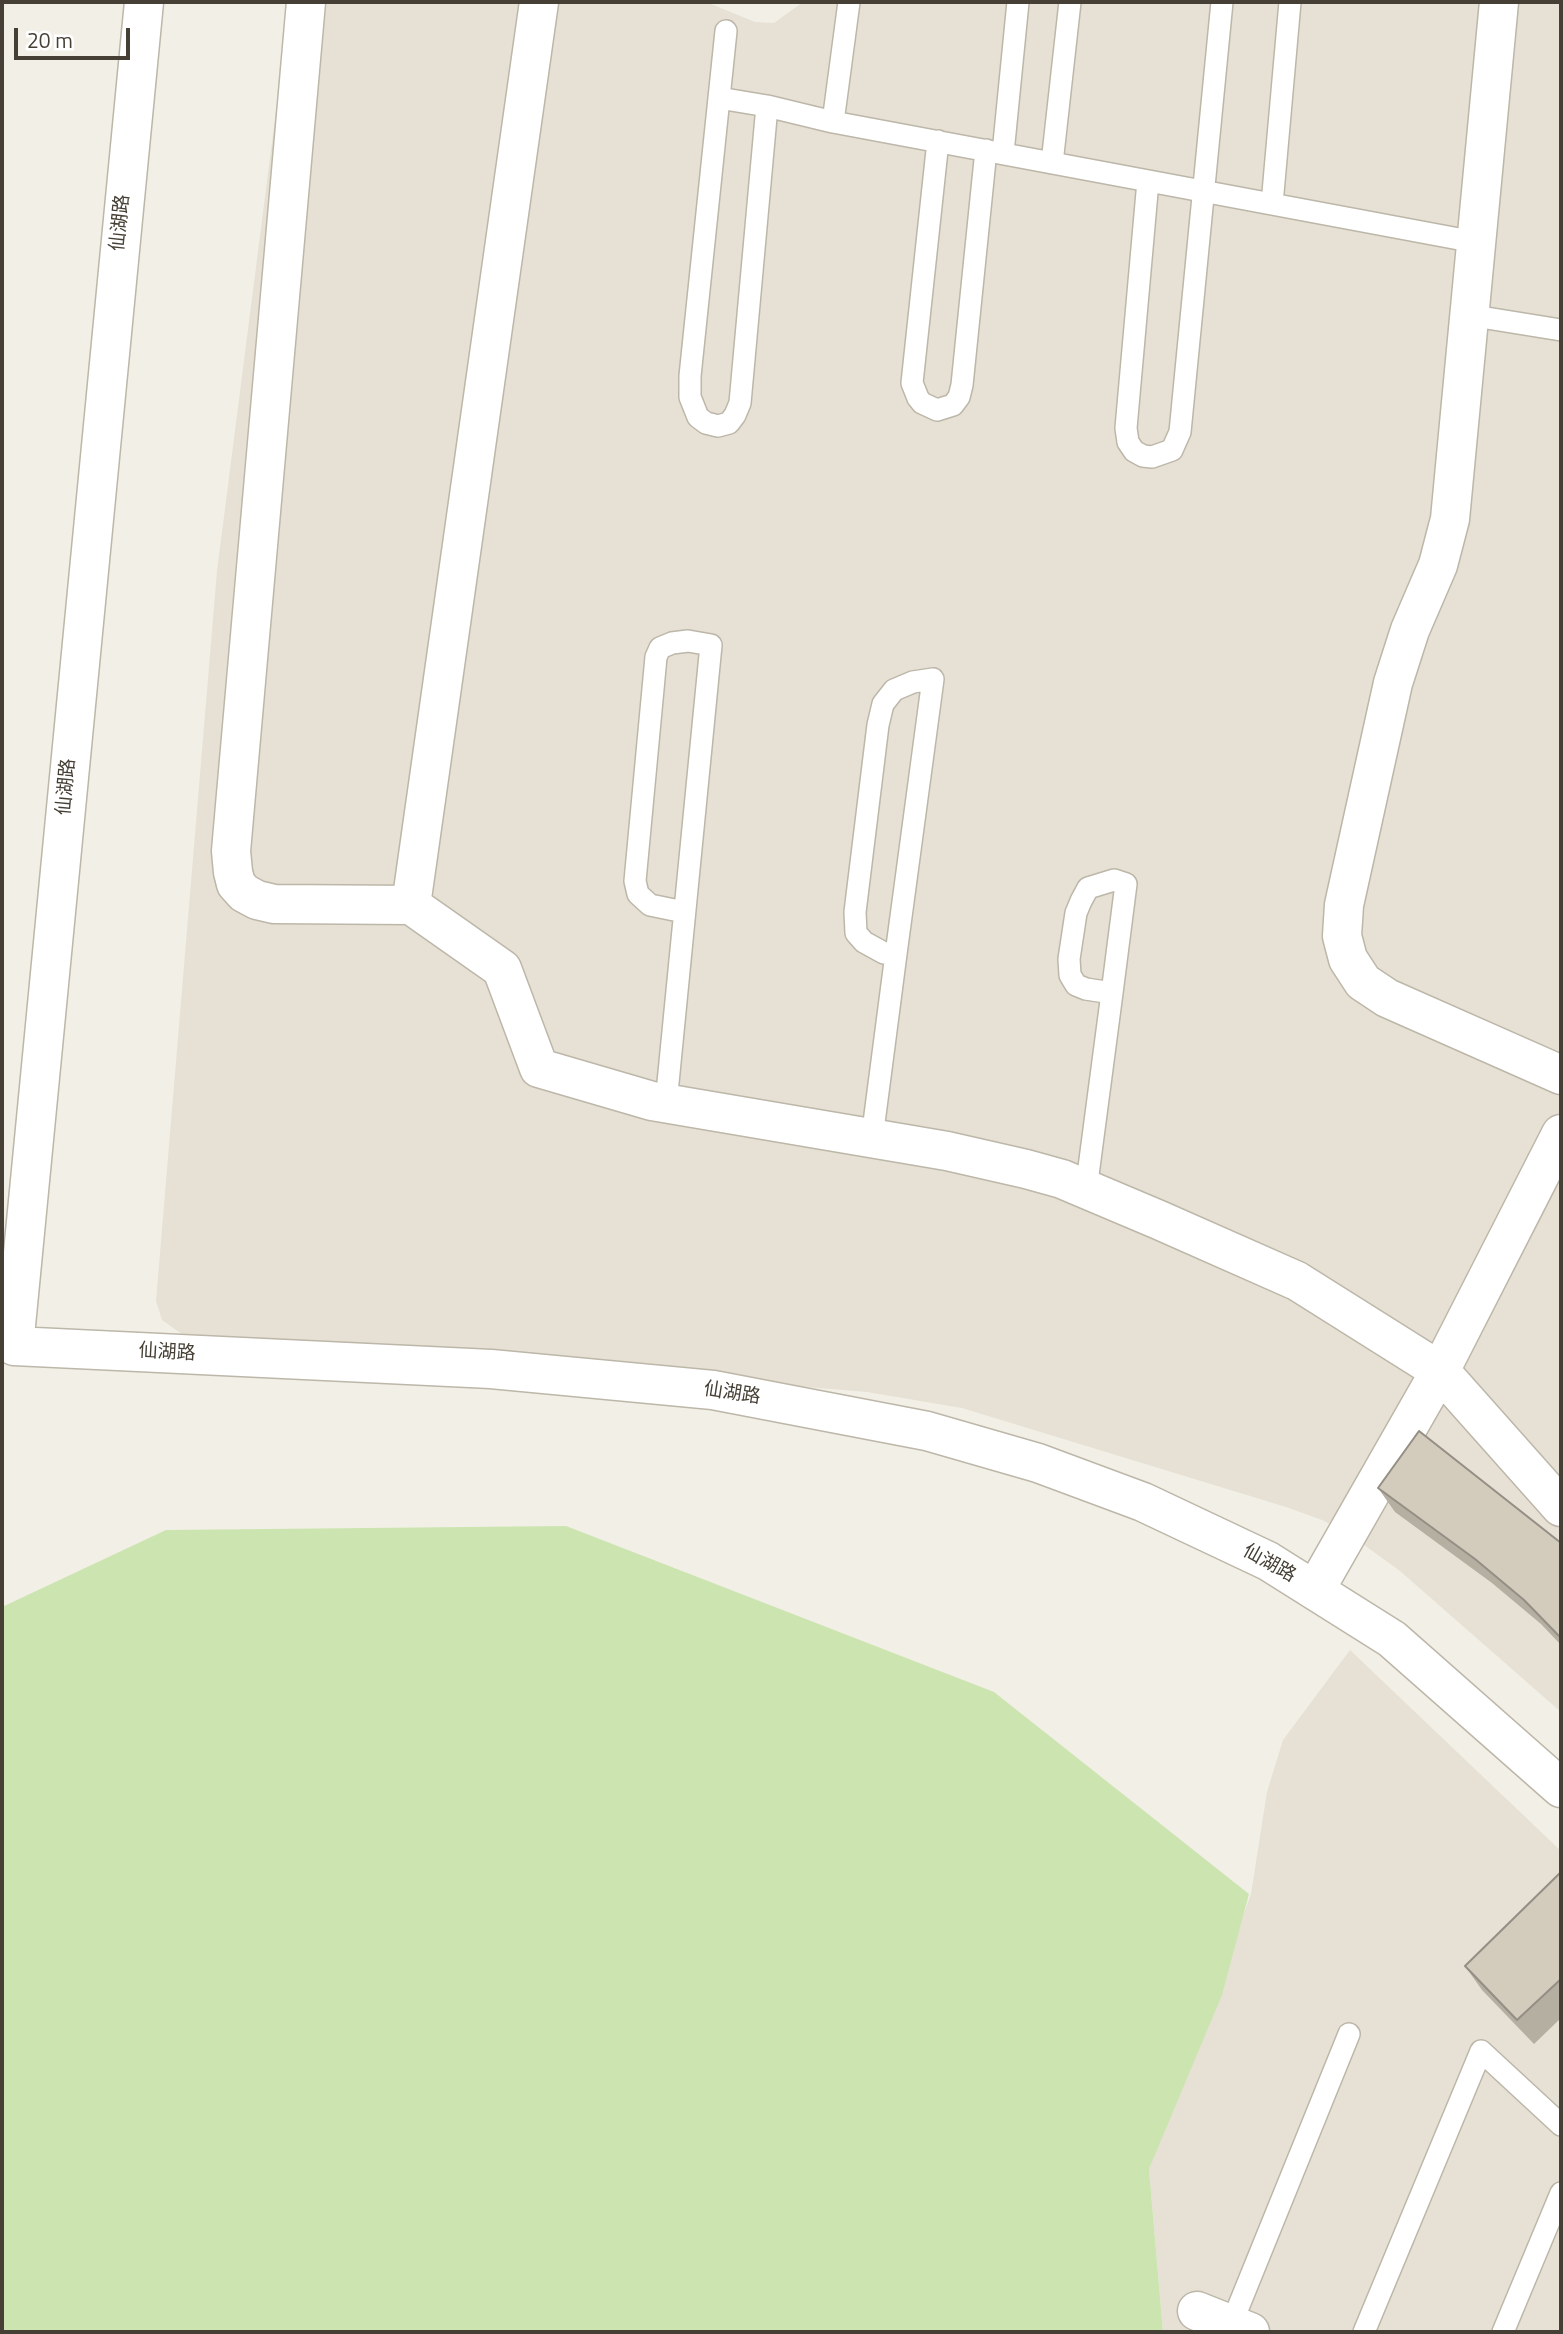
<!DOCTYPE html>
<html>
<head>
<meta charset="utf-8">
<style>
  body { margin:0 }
  #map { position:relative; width:1563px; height:2334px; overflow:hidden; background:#f2efe6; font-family:"Titillium Web",sans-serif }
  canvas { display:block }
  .frame { position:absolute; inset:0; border:4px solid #453f35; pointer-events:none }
  .scale { position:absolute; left:14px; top:28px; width:116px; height:32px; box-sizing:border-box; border:4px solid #453f35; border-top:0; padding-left:9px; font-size:21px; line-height:24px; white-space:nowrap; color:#453f35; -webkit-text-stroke:5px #fff; paint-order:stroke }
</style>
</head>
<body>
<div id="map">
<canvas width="1563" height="2334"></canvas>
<div class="frame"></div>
<div class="scale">20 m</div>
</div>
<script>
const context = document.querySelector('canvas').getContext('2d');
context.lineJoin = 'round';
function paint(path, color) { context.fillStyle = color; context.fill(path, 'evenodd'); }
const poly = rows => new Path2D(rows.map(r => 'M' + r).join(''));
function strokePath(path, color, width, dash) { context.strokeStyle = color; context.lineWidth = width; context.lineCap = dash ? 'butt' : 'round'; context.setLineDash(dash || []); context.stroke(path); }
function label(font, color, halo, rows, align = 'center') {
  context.font = font + ' "Titillium Web","Noto Sans SC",sans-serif'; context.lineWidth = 5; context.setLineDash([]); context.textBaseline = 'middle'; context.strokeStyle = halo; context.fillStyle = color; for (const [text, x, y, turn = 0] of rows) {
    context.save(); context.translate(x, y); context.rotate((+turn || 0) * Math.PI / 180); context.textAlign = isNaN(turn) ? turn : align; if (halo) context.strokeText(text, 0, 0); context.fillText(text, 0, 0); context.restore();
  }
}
paint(poly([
  [290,2,706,2,755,22,774,23,803,2,1561,2,1561,1712,1400,1571,1349,1534,1322,1520,1286,1507,962,1408,867,1392,200,1337,182,1334,162,1320,156,1301,217,571],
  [1350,1650,1561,1851,1561,2332,1163,2332,1149,2169,1251,1894,1267,1792,1283,1740]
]), '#e6e1d4');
paint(poly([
  [566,1526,994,1692,1249,1894,1222,1995,1149,2169,1163,2332,2,2332,2,1607,166,1530]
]), '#cce5b0');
const service = poly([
  [726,31,690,376,690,397,698,417,706,423,718,426,729,423,735,415,740,403,767,106],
  [719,98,767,106,833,122,1475,242],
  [833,122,849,2],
  [938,141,912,383,918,398,922,403,937,410,953,405,959,397,962,385,986,150],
  [1003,153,1018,2],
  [1052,163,1070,2],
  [1148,181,1126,428,1128,442,1134,451,1143,456,1152,457,1172,450,1180,432,1222,2],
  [1272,204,1290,2],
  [1468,315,1561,330],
  [666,1103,711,645,688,641,672,643,660,648,656,657,635,881,638,894,650,905,684,912],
  [872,1138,896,954,933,679,913,682,894,690,883,704,878,725,855,912,856,933,864,942,884,953,896,954],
  [1086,1190,1112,993,1126,884,1114,880,1088,888,1081,901,1076,913,1069,959,1070,975,1076,985,1086,989,1112,993],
  [1231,2325,1349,2034],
  [1364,2332,1481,2051,1561,2125],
  [1503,2332,1561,2193]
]);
const minor = poly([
  [306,2,231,851,233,872,236,884,244,893,257,900,274,904,411,905,539,2],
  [1499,2,1450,519,1438,565,1410,630,1393,683,1344,905,1342,936,1348,959,1363,982,1387,998,1561,1075],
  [411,905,502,969,539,1068,652,1101,947,1151,1026,1169,1062,1179,1159,1220,1297,1281,1440,1371,1561,1507],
  [1315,1590,1440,1371,1561,1134],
  [1197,2311,1250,2332]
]);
const tertiary = poly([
  [144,2,14,1346,491,1369,713,1390,927,1431,1038,1463,1143,1502,1268,1561,1392,1639,1561,1788]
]);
strokePath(service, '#bdb7a9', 24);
strokePath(minor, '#bdb7a9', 41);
strokePath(tertiary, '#bdb7a9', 41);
strokePath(service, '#fff', 21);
strokePath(minor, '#fff', 38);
strokePath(tertiary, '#fff', 38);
paint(poly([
  [1378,1488,1561,1543,1561,1645,1541,1624,1492,1583,1395,1512],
  [1561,1872,1561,2018,1534,2044,1482,1990,1465,1966]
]), '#b5afa2');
const building = poly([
  [1419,1431,1561,1543,1561,1638,1524,1600,1475,1559,1378,1488,1419,1431],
  [1561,1872,1561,1980,1561,1979,1517,2020,1465,1966,1561,1872]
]);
paint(building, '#d3cbbc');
strokePath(building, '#948e84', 2);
label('19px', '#453f35', '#fff', [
  ["仙湖路",121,223,-84],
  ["仙湖路",67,787,-85],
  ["仙湖路",167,1353,3],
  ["仙湖路",732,1394,9],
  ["仙湖路",1269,1564,29]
]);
</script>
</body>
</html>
